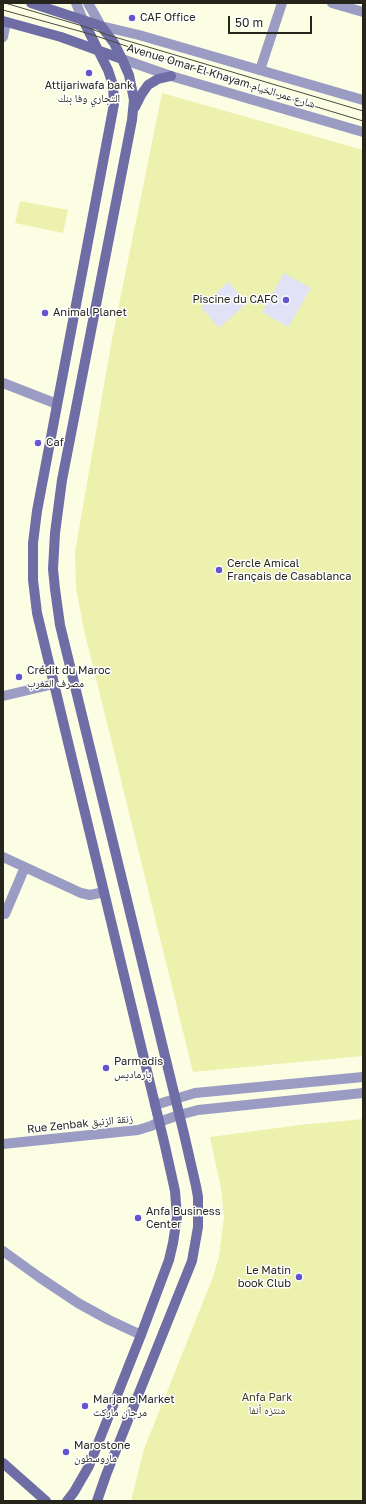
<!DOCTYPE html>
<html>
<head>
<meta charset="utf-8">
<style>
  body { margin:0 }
  #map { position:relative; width:366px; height:1504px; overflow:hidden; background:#fcfee4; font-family:"Golos Text",sans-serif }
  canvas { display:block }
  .frame { position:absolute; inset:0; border:4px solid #25251c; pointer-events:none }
  .scale { position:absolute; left:228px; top:16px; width:84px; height:18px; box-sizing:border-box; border:2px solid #25251c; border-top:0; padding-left:5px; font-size:12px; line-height:14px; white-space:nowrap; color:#25251c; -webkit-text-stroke:3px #fff; paint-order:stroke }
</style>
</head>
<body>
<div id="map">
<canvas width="366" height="1504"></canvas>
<div class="frame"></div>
<div class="scale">50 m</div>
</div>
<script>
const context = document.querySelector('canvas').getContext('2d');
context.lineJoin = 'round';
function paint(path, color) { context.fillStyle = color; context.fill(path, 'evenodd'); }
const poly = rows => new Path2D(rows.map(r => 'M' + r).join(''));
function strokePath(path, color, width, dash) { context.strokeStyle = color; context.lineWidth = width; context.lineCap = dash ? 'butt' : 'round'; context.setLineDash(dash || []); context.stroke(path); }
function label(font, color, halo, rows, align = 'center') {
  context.font = font + ' "Golos Text","Noto Naskh Arabic",sans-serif'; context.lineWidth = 3; context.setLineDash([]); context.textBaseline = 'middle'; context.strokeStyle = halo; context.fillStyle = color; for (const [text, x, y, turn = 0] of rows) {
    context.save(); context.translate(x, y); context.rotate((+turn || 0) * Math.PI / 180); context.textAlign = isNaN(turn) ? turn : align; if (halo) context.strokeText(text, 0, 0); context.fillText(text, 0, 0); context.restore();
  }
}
paint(poly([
  [162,93,363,150,363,1056,193,1072,84,630,76,588,75,552,112,339],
  [20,201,68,210,63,233,15,223],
  [363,1119,363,1501,131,1501,144,1449,213,1277,219,1256,224,1217,221,1188,210,1137,300,1125]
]), '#ecf1ae');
paint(poly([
  [284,273,311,288,288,327,262,312],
  [228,282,247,303,219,328,201,307]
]), '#e1e2f5');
strokePath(poly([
  [332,3,363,12],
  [3,37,6,22],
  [260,70,282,3],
  [3,383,57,404],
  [3,696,54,684],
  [3,857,81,893,90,895,104,892],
  [5,914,25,867],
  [155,1105,195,1093,363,1077],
  [3,1144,138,1130,151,1126,159,1122,179,1115,198,1110,363,1093],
  [3,1251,39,1277,78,1303,109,1320,141,1335]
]), '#9b9cc4', 10);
strokePath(poly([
  [76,3,83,20],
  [88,3,101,26,139,35,363,100],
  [122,59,171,76,363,132]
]), '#9b9cc4', 10);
strokePath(poly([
  [31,3,101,26,114,43,122,59,129,75,134,100,132,120,62,480,55,533,53,569,55,589,60,625,184,1134,196,1186,198,1197,198,1227,192,1261,106,1475,97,1501],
  [3,21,61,37,122,59],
  [135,107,141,95,148,85,158,79,171,76],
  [3,1463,46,1501],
  [67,1501,74,1492,89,1466,141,1335,169,1260,173,1243,177,1217,175,1191,165,1146,37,613,33,580,33,543,37,511,114,104,113,85,108,70,83,20]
]), '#6e6da6', 10);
strokePath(poly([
  [5,3,86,27,108,35,363,111],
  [3,10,90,34,244,85,363,121]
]), '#48493d', 1);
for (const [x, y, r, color] of [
  [132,18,4,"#6355ce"],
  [89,73,4,"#6355ce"],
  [286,300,4,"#6355ce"],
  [45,313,4,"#6355ce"],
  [38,443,4,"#6355ce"],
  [219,570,4,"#6355ce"],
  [19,677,4,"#6355ce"],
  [106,1068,4,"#6355ce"],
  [138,1218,4,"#6355ce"],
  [299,1277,4,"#6355ce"],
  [85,1406,4,"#6355ce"],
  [66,1452,4,"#6355ce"]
]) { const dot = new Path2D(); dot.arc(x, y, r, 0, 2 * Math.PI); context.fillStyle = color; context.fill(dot); strokePath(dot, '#fff', 1.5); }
label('11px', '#25251c', '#fff', [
  ["CAF Office",140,18],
  ["Attijariwafa bank",89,86,"center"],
  ["التجاري وفا بنك",89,99,"center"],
  ["Piscine du CAFC",278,300,"right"],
  ["Animal Planet",53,313],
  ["Caf",46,443],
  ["Cercle Amical",227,564],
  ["Français de Casablanca",227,577],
  ["Crédit du Maroc",27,671],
  ["مصرف المغرب",27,684],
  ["Parmadis",114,1062],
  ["بارماديس",114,1075],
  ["Anfa Business",146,1212],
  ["Center",146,1225],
  ["Le Matin",291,1271,"right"],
  ["book Club",291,1284,"right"],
  ["Marjane Market",93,1400],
  ["مرجان ماركت",93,1413],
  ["Marostone",74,1446],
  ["ماروسطون",74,1459]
], 'left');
label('11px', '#25251c', '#fff', [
  ["Avenue Omar El Khayam شارع عمر الخيام",221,76,17],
  ["Rue Zenbak زنقة الزنبق",80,1124,-6]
]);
label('11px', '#3e4014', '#fff', [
  ["Anfa Park",267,1398],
  ["منتزه أنفا",267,1411]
]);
</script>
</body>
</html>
